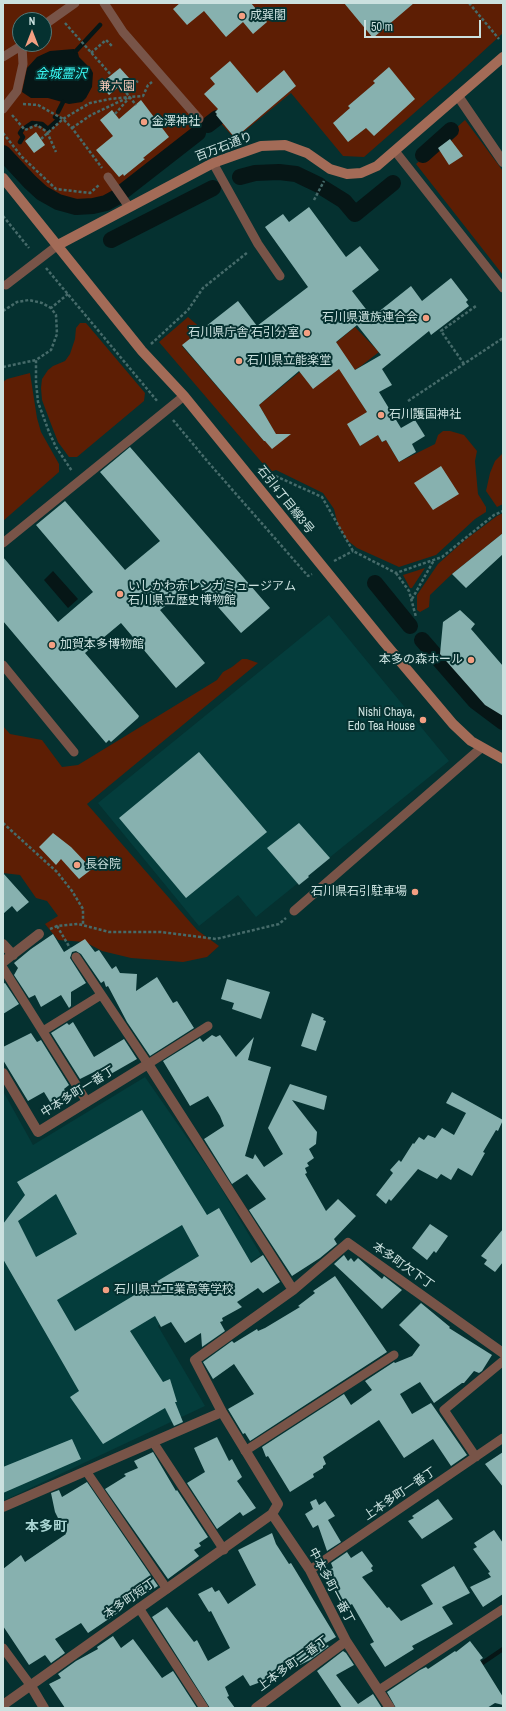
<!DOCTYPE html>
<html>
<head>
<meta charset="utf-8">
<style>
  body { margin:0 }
  #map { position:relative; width:506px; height:1711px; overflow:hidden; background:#053130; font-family:"Archivo Narrow",sans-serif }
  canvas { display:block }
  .frame { position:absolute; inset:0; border:4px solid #cbe1df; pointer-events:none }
  .north { position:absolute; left:12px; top:12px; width:40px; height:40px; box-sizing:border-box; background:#053130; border:1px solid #547776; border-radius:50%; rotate:0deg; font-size:11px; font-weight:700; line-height:16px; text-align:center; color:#cbe1df }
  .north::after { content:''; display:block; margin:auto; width:14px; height:18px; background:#f39f82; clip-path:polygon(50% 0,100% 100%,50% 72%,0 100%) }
  .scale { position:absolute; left:364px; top:20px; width:117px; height:18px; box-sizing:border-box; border:2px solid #cbe1df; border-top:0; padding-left:5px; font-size:12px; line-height:14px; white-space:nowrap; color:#cbe1df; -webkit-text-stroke:3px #053130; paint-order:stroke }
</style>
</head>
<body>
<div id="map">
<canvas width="506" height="1711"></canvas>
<div class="frame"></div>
<div class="north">N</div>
<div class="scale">50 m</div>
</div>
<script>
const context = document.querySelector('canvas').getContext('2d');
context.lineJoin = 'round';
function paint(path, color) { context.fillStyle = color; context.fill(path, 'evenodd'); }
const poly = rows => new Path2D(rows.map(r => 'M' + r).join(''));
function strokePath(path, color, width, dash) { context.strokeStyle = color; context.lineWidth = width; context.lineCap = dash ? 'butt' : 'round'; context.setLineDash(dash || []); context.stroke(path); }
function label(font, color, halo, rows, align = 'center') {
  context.font = font + ' "Archivo Narrow","Noto Sans JP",sans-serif'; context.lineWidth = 4; context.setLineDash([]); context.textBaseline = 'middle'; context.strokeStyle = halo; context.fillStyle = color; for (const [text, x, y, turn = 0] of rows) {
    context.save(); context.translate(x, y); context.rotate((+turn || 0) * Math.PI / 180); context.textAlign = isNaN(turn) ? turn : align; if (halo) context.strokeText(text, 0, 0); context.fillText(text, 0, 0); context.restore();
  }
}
paint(poly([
  [329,615,449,761,256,917,238,895,199,926,98,803],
  [145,1077,215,1178,261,1255,158,1326,205,1406,3,1501,3,1091,33,1145]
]), '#043d3c');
paint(poly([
  [3,3,503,3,503,33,453,79,364,157,343,156,291,93,235,139,216,118,114,198,97,205,80,206,65,204,49,196,27,178,3,152],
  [20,20,44,20,44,44,20,44],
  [465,120,503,171,503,275,416,164],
  [188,317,202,329,182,346,264,441,275,433,259,405,355,327,379,352,361,366,345,376,370,417,360,446,373,438,376,432,382,442,386,440,399,462,435,444,438,435,443,431,450,431,464,435,477,451,475,461,478,494,486,507,486,512,475,519,436,555,399,567,357,548,347,540,338,525,334,509,323,493,276,470,270,472,159,342],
  [80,323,86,323,145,393,144,401,77,457,69,457,58,442,51,424,42,400,41,388,42,379,48,370,53,366,65,361,70,354,75,339,76,328],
  [30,373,37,418,41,432,59,464,59,472,3,521,3,382,7,379],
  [503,453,503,504,497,507,486,491,490,473,495,461],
  [503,513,503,533,452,574,430,595,429,607,420,612,417,610,417,595,438,564,465,540,497,516],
  [425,568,412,588,410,588,403,575],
  [242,659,247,659,258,663,87,804,197,930,219,946,207,957,183,962,131,958,102,951,85,942,58,940,45,924,58,916,47,901,36,898,20,875,3,873,3,726,10,734,42,740,62,767,78,765,217,680,223,672,232,667]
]), '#5d1e04');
paint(poly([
  [74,49,78,53,79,57,91,69,93,73,92,87,86,98,82,102,69,104,48,98,31,98,22,92,27,68,37,57,50,51],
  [53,571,78,599,68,608,44,580]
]), '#061616');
strokePath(poly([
  [76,51,100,25],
  [58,112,63,102],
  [26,127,32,123,42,124,48,129,59,119,55,117],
  [20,142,23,137,20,133,22,130],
  [478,1666,503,1649]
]), '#061616', 4.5);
strokePath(poly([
  [208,125,217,118],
  [3,153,30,182,42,193,58,202,76,207,93,206,106,203,117,197],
  [423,155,451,130],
  [240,177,255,173,279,172,296,174,319,185],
  [323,188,344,201,355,214,393,183],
  [121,193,198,133],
  [111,240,213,188],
  [375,583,410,626],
  [422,640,475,701,503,722]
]), '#061616', 16);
paint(poly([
  [180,3,251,3,267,22,253,34,243,22,226,37,204,11,187,25,173,9],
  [344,3,414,3,373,38],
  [230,61,257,93,284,70,296,86,235,138,216,115,217,114,215,112,218,109,204,94,215,84,210,78],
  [389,67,415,99,374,136,366,128,348,142,333,123,350,108,348,106,375,83,373,81],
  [120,68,129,78,109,95,100,84],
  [141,100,169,137,143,158,145,159,124,176,123,174,119,177,96,150,113,136,100,120,112,110,119,119],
  [36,132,45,145,34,153,25,141],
  [450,139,463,156,449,165,438,148],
  [309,207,346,257,360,246,379,270,352,291,372,317,411,286,422,301,451,278,468,300,466,302,469,306,431,335,429,331,382,369,392,385,379,392,401,428,415,420,425,436,412,444,416,452,399,462,386,440,382,442,378,435,360,446,347,424,367,412,339,369,313,389,299,371,259,405,276,434,291,434,272,449,265,441,264,441,182,345,238,301,257,326,308,287,265,227,283,214,289,222],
  [357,325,381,355,355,370,336,342],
  [130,447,270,608,241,633,196,582,160,610,205,663,176,688,121,623,85,653,139,716,138,718,111,742,109,740,106,743,3,621,3,557,58,622,93,592,36,525,65,501,125,570,160,541,100,472],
  [441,466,459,494,433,510,414,483],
  [503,533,503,554,466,588,452,574],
  [460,610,475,624,471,629,503,666,503,716,485,705,440,654,443,622],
  [199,752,267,832,186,898,119,818],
  [299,823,330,858,308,876,309,877,299,885,267,848],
  [53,833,71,847,92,869,79,879,61,859,56,865,39,847],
  [3,873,29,902,17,912,12,906,3,914],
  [53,934,64,952,85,939,95,952,99,950,112,969,116,966,120,973,137,974,136,991,157,977,173,1003,177,1001,194,1028,150,1056,127,1022,108,986,106,987,104,981,101,983,81,954,76,951,72,952,70,958,86,983,71,992,71,1006,69,1008,61,995,41,1007,35,995,29,998,14,975,18,968,14,963,31,949],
  [227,979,270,992,261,1019,232,1009,234,1003,221,999],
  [5,983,19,1004,3,1014,3,984],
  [312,1013,324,1018,323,1020,326,1021,316,1051,301,1046],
  [73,1022,94,1057,124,1039,137,1059,109,1075,104,1067,80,1079,51,1033,67,1023,69,1025],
  [31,1033,37,1042,41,1040,69,1085,64,1089,67,1094,52,1105,44,1092,28,1101,3,1060,3,1047],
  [212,1035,216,1037,220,1035,236,1057,254,1037,248,1060,271,1067,245,1156,253,1159,255,1154,264,1167,283,1154,268,1128,290,1084,327,1096,324,1110,292,1100,317,1132,316,1144,309,1149,314,1158,307,1163,309,1166,305,1168,307,1173,305,1174,326,1211,338,1199,356,1216,334,1239,337,1244,320,1258,292,1276,249,1210,266,1199,247,1174,232,1184,204,1139,224,1126,220,1116,208,1096,190,1106,163,1061,200,1038,203,1042],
  [452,1092,503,1120,498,1131,496,1130,483,1152,485,1153,472,1176,458,1168,451,1180,441,1174,437,1179,418,1169,391,1201,389,1199,386,1204,376,1195,393,1173,390,1170,399,1160,401,1162,413,1143,414,1144,419,1137,424,1140,428,1135,435,1138,442,1128,454,1135,466,1113,446,1103],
  [142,1110,207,1215,219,1208,251,1263,263,1255,280,1282,263,1293,258,1288,237,1302,242,1307,222,1318,223,1321,220,1322,225,1331,202,1347,201,1333,185,1343,171,1322,161,1327,155,1316,130,1331,163,1382,170,1379,177,1402,175,1402,183,1422,174,1426,165,1408,103,1444,70,1397,79,1391,3,1259,3,1224,25,1195,17,1182],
  [56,1194,77,1234,36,1257,18,1221],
  [182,1225,199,1256,75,1331,57,1300],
  [430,1224,448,1236,436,1253,434,1251,427,1260,412,1248],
  [503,1229,503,1262,495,1272,484,1264,487,1260,481,1256],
  [344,1255,348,1261,351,1258,354,1262,358,1258,382,1279,384,1276,402,1290,382,1309,334,1264],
  [335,1276,387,1352,250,1441,245,1433,243,1434,228,1409,254,1394,234,1364,213,1379,203,1362,232,1341,234,1343,257,1329,258,1331,265,1328,300,1307,298,1306,315,1293,313,1291],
  [421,1303,450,1327,449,1328,492,1355,482,1371,479,1373,474,1371,464,1383,462,1383,434,1403,420,1382,400,1394,412,1414,431,1403,467,1455,451,1466,433,1439,404,1458,379,1420,323,1457,326,1464,323,1466,323,1468,313,1474,314,1477,290,1492,268,1456,266,1457,262,1447,344,1394,351,1405,372,1390,365,1381,394,1362,395,1363,412,1356,420,1345,399,1325],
  [217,1437,229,1461,232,1459,242,1477,237,1481,256,1508,243,1516,240,1512,217,1529,187,1483,205,1472,194,1448],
  [72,1439,81,1459,3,1493,3,1467],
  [153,1452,176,1491,177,1490,208,1537,199,1543,201,1546,194,1550,199,1556,168,1579,105,1489,126,1476,124,1474,138,1468,134,1461],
  [503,1452,503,1487,485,1464],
  [87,1482,158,1586,142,1596,139,1591,118,1604,122,1610,88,1633,81,1623,55,1639,65,1653,51,1663,45,1655,29,1665,3,1626,3,1569,21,1555,25,1562,66,1534,55,1512,51,1493,59,1490,62,1497],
  [316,1499,319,1505,325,1501,335,1516,328,1520,341,1542,327,1551,318,1525,313,1528,305,1514,313,1509,310,1502],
  [438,1499,453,1519,422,1539,408,1521,414,1518,412,1516],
  [494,1530,503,1543,503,1594,483,1607,470,1587,491,1577,488,1573,490,1572,473,1549,477,1547,474,1543],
  [272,1533,276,1544,289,1564,291,1563,336,1637,324,1644,329,1646,310,1660,296,1667,293,1663,258,1683,250,1686,243,1675,225,1687,229,1696,227,1697,235,1708,210,1708,152,1617,167,1607,194,1642,197,1640,208,1661,230,1648,211,1611,209,1612,198,1594,212,1587,215,1592,219,1590,228,1604,256,1585,238,1550],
  [362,1551,373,1566,371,1568,373,1571,362,1577,387,1608,389,1607,401,1621,433,1604,421,1585,454,1566,470,1593,442,1607,453,1624,412,1646,414,1649,385,1667,370,1644,374,1642,352,1604,347,1607,338,1595,325,1572,333,1568,331,1563,347,1552,351,1558],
  [113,1636,121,1648,133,1639,162,1678,173,1671,197,1708,65,1708,49,1684,61,1678,58,1674,76,1661,98,1649,97,1647],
  [470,1641,483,1658,480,1660,503,1697,503,1705,495,1703,487,1708,396,1708,387,1692,420,1670,426,1667,428,1669,455,1651,456,1652],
  [343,1651,346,1653,354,1665,336,1675,358,1704,373,1694,382,1708,342,1708,317,1671]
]), '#87b1af');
strokePath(poly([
  [469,3,499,39],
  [65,23,111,75],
  [91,53,106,40,113,47],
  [120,85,136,105],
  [125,92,138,81],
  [23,104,38,105,63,119,72,128,102,168],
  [115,114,130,97,143,96,148,85,152,82],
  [12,115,25,130,37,125,47,132,56,152],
  [173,119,180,113],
  [72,128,91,115,127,98],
  [3,133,22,157,56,189,90,193,99,185],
  [41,139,63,119,90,103,110,99,130,97],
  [314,200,324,181],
  [3,216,29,248],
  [46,268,158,402],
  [68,294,51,308,56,315,57,334,51,350,36,360,36,382,38,402,49,432,56,447,72,471],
  [3,311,17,302,29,300,42,303,51,308],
  [151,344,188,310,203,288,248,252],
  [464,364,441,331,476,306],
  [3,367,36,360],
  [408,401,503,338],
  [173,420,208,462,308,576,312,574],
  [271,474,322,497,353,551,396,573,442,557,494,515,503,511],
  [334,561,353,551],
  [396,573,409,591,416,617],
  [412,599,434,560],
  [3,823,57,872,72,891,83,909,83,925],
  [57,926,70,948],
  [50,929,57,926,78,924,109,932,161,932,216,939,279,924,286,918]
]), '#466b6a', 2.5, [3, 2]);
strokePath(poly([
  [104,3,123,32,199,119],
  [44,25,75,3],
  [3,57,24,44],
  [3,109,17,91,23,64,22,46],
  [395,151,503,288],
  [213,163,258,244,280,276],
  [108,177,129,207],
  [6,285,58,245],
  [3,543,184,396],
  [3,665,74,752],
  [294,911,481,748],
  [76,957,148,1064,208,1026],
  [3,968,87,1102],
  [43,1031,101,995],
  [153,1442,224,1550],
  [245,1451,394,1355],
  [476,1457,444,1410,503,1361],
  [86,1471,167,1589],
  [310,1570,503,1438],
  [139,1608,204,1708],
  [3,1648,31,1686],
  [379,1690,503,1609]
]), '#785448', 9);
strokePath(poly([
  [458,96,503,162],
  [3,944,13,955],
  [3,962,39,934],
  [3,1073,38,1132,148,1064,293,1290],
  [3,1507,222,1412],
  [272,1514,310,1570,346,1641,390,1708],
  [31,1686,44,1708],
  [3,1705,272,1514,278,1504,222,1412,195,1360,293,1290,348,1243,503,1353],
  [256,1708,346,1641]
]), '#785448', 10);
strokePath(poly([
  [3,178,142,351,184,396,383,641,453,724,471,741,503,759],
  [58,245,213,163,261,146,285,145,307,153,330,169,347,174,361,173,377,166,503,57]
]), '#a36b57', 10);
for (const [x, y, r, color] of [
  [242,16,4,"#f39f82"],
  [144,122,4,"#f39f82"],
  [426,318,4,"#f39f82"],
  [307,333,4,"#f39f82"],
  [239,361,4,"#f39f82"],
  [381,415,4,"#f39f82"],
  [120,594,4,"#f39f82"],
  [52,645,4,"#f39f82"],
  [471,660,4,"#f39f82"],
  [423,720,4,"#f39f82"],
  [77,865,4,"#f39f82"],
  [415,892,4,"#f39f82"],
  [106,1290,4,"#f39f82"]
]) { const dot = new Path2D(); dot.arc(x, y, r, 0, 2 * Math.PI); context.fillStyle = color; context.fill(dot); strokePath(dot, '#053130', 1.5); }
label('12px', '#cbe1df', '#053130', [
  ["成巽閣",250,16],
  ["金澤神社",152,122],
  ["石川県遺族連合会",418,318,"right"],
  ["石川県庁舎 石引分室",299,333,"right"],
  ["石川県立能楽堂",247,361],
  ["石川護国神社",389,415],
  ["いしかわ赤レンガミュージアム",128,587],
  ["石川県立歴史博物館",128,601],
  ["加賀本多博物館",60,645],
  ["本多の森ホール",463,660,"right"],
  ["Nishi Chaya,",415,713,"right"],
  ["Edo Tea House",415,727,"right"],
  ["長谷院",85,865],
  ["石川県石引駐車場",407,892,"right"],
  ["石川県立工業高等学校",114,1290]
], 'left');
label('12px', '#f8c9b9', '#053130', [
  ["兼六園",117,87]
]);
label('12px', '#cbe1df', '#053130', [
  ["百万石通り",224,147,-21],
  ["石引4丁目線3号",285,500,51],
  ["中本多町一番丁",78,1092,-32],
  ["本多町欠下丁",403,1266,35],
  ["上本多町一番丁",400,1494,-34],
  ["中本多町一番丁",331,1586,62],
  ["本多町短丁",130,1599,-35],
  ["上本多町二番丁",293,1664,-36]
]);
label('italic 13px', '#3afcf7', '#053130', [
  ["金城霊沢",61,75]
]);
label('bold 14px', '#aad6d4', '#053130', [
  ["本多町",46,1527]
]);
</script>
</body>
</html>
